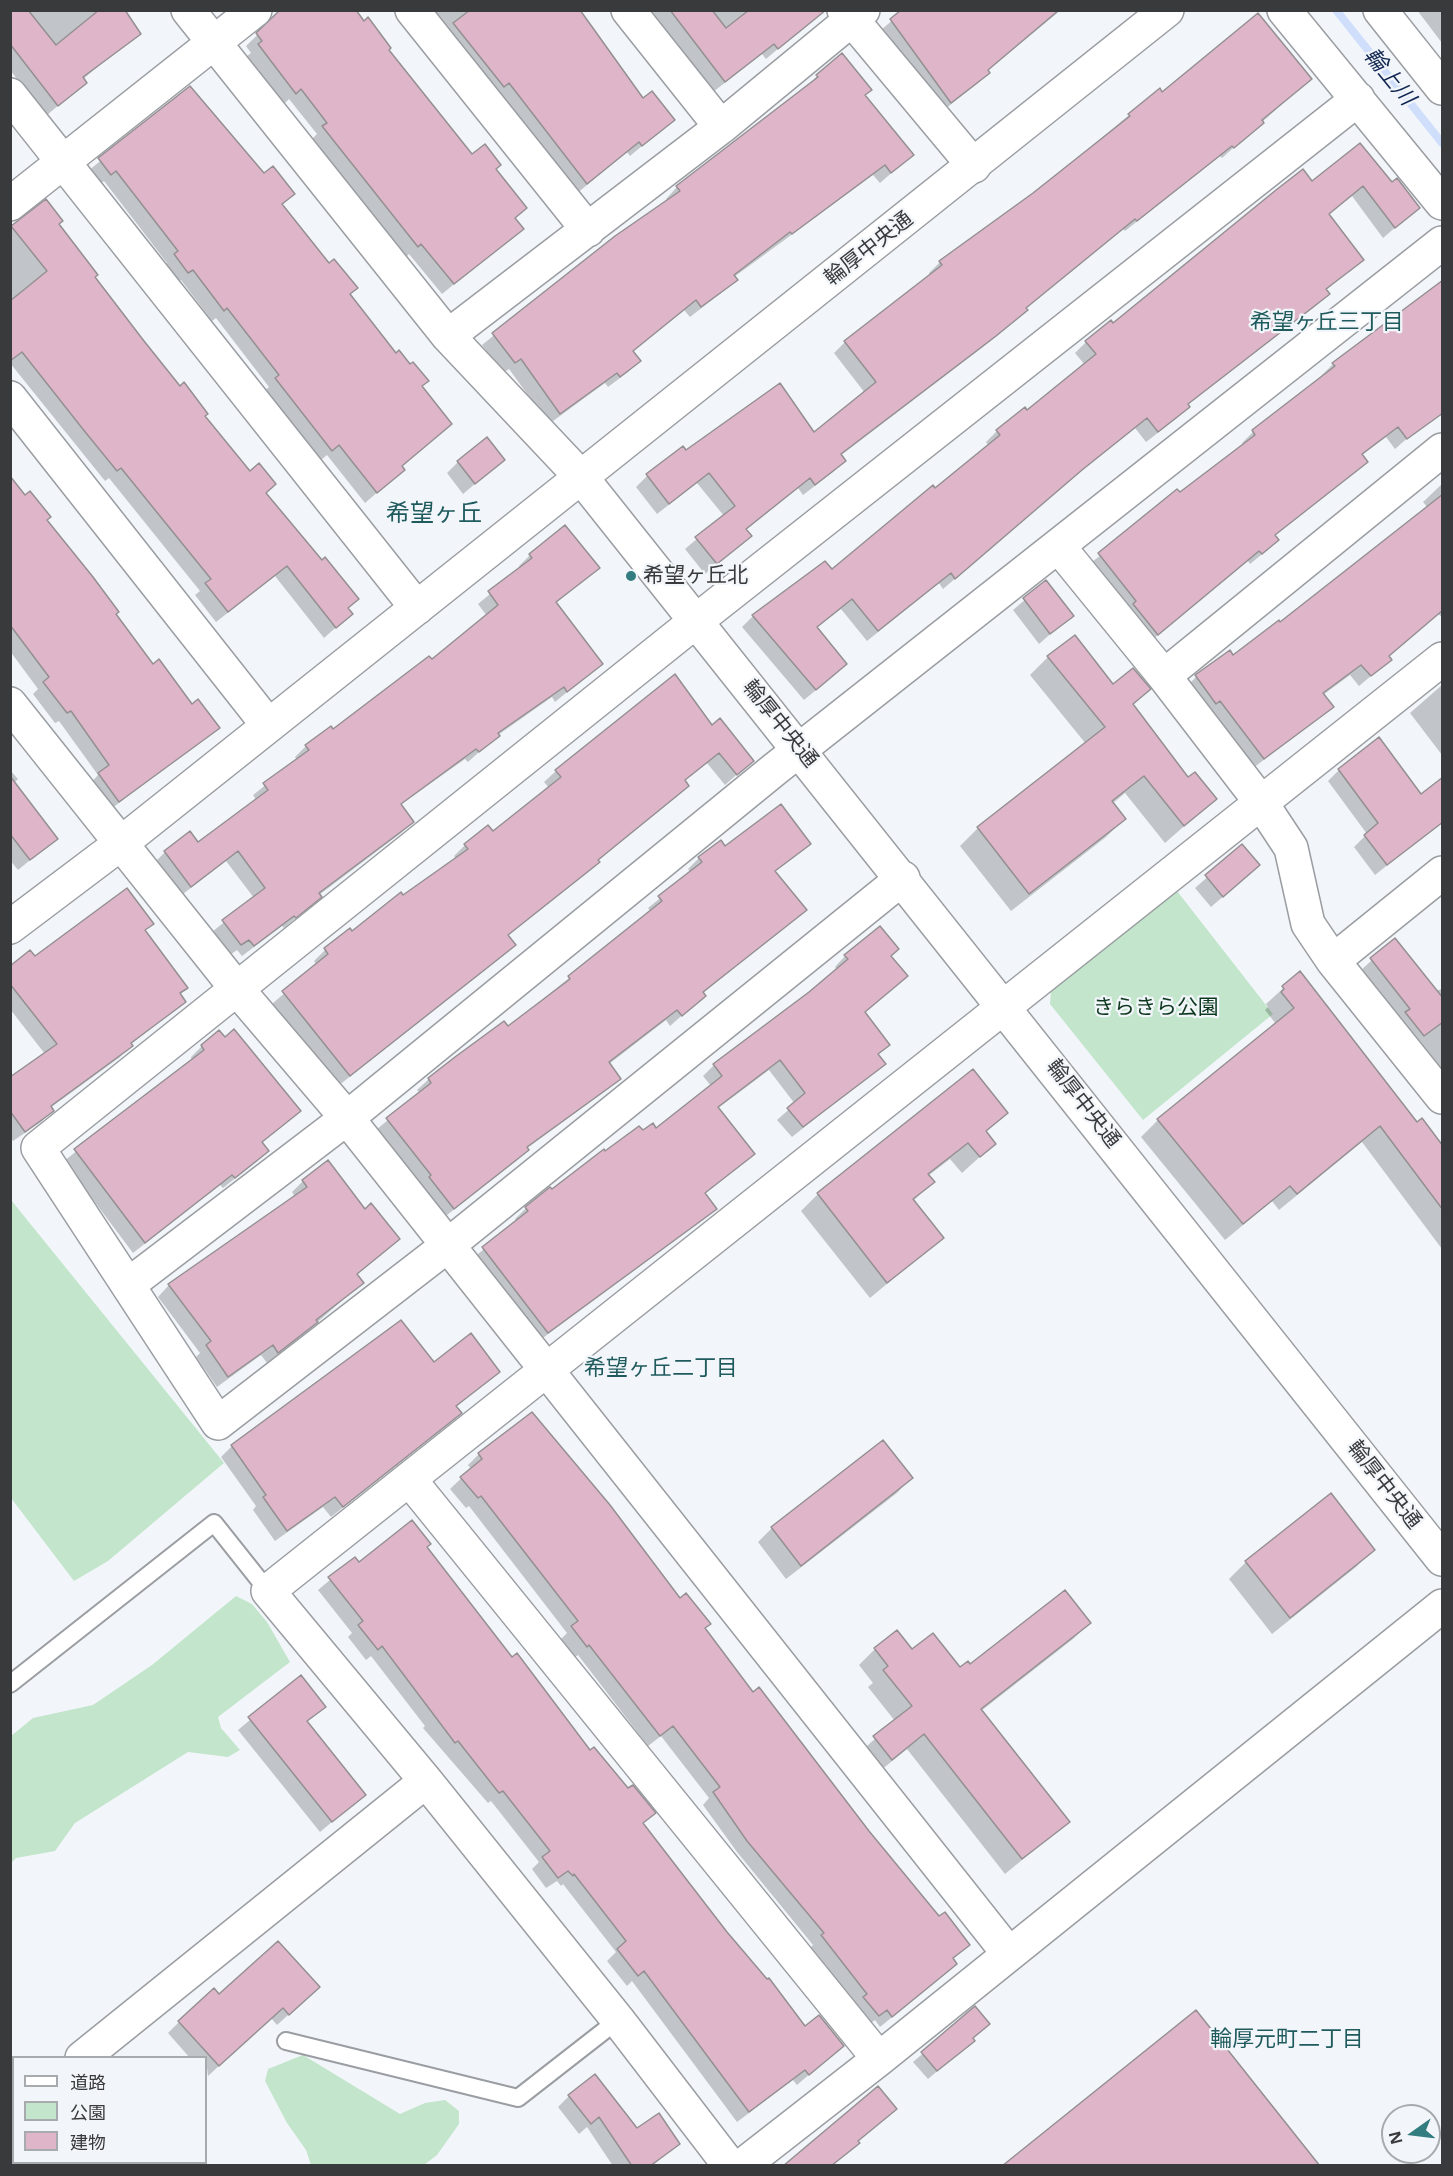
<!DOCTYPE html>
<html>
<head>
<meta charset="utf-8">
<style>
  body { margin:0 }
  #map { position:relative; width:1453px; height:2176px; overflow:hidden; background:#f2f6fa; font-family:"Noto Sans","Noto Sans JP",sans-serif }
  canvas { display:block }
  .frame { position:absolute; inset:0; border:12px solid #383a3b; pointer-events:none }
  .legend { position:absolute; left:12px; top:2056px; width:195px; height:108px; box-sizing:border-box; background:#f2f6fa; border:2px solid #a8abae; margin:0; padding:8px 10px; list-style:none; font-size:18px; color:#383a3b }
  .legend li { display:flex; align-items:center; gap:12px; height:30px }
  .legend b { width:30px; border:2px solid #a8abae }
  .north { position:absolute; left:1381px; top:2104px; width:60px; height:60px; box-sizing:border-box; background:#f2f6fa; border:2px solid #a8abae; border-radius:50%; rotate:256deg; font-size:16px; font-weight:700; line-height:24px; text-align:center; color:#383a3b }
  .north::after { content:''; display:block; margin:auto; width:21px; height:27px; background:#337c80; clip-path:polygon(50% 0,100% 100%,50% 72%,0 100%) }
</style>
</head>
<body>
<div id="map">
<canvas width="1453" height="2176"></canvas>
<div class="frame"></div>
<ul class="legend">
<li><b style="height:8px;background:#fff"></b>道路</li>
<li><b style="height:16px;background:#c2e5cb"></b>公園</li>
<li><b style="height:16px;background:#dfb6c9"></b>建物</li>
</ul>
<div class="north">N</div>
</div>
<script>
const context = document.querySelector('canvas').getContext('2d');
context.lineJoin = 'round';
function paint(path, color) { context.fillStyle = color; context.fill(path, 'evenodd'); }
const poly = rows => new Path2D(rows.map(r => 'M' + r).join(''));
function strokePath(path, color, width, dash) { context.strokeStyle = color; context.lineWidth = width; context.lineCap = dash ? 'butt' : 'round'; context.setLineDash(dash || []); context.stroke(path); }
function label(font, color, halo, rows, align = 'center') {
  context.font = font + ' "Noto Sans","Noto Sans JP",sans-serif'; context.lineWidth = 4.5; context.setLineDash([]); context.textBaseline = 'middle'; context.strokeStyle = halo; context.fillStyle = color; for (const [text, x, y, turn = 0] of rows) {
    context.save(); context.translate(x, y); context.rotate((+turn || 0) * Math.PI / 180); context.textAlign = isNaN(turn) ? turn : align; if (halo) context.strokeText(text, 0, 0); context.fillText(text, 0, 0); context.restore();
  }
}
paint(poly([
  [1177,891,1273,1014,1143,1120,1050,1004,1051,991],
  [11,1200,224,1463,108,1561,74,1581,11,1498],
  [236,1596,252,1604,267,1622,290,1662,218,1717,221,1728,240,1750,228,1757,188,1752,75,1823,55,1851,16,1858,11,1863,11,1736,33,1718,93,1705,152,1665],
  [303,2055,400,2114,425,2103,445,2100,459,2111,459,2124,437,2155,424,2165,311,2165,306,2150,287,2123,265,2081,268,2069]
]), '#c2e5cb');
paint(poly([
  [10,10,123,10,139,33,83,79,85,82,46,116,10,70],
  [283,10,387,50,472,156,495,169,525,208,514,219,522,229,442,294,409,254,406,257,312,139,317,134,289,99,284,104,247,56,251,53,246,46],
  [432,10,577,10,642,100,673,120,630,156,627,152,576,194],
  [649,10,808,10,814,18,766,59,762,54,713,92],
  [904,10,1061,10,987,71,988,73,977,84,940,113,880,31],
  [1417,10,1442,10,1442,43],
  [817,76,864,96,912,155,880,183,873,175,734,277,736,279,725,290,690,317,684,310,632,352,639,361,628,372,608,387,605,383,549,424,509,369,503,373,482,345,615,237,668,201,666,199,677,187,806,88],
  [1310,79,1222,158,1220,156,1125,231,1123,229,1024,309,1015,321,983,347,840,456,844,461,833,472,803,495,798,488,746,530,750,536,705,574,685,549,724,516,697,483,657,514,636,487,647,476,686,452,814,434,865,393,834,353,845,342,930,276,929,273,940,262,1034,194,1129,115,1162,94],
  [190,88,264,175,293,194,282,205,348,295,450,424,400,467,403,470,365,503,327,455,320,461,265,390,269,387,216,318,212,321,181,280,177,283,164,266,167,263,104,181,99,185,88,171],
  [1303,171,1312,183,1391,184,1418,208,1383,238,1352,196,1328,215,1362,260,1325,291,1328,294,1317,305,1187,405,1188,407,1177,418,1146,442,1135,428,1069,481,943,589,939,583,867,641,841,609,816,628,834,675,804,700,742,627,753,616,831,571,935,490,989,446,986,442,997,431,1027,412,1085,365,1075,353,1086,342,1113,325,1183,265],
  [46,201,57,225,93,278,265,493,351,614,324,638,275,576,216,622,195,595,200,591,109,478,105,481,10,363,10,228],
  [1442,280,1442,408,1395,449,1386,437,1361,456,1355,472,1274,536,1277,540,1266,551,1250,564,1248,561,1146,645,1088,565,1244,445,1242,443,1253,432,1324,377,1322,375,1333,364,1382,329],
  [503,460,463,494,447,473,458,462],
  [10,479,46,521,153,666,191,706,218,728,107,812,88,786,98,775,59,721,55,723,33,694,38,689,10,651],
  [1442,484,1442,617,1438,614,1387,657,1390,660,1359,686,1350,675,1323,695,1332,707,1252,769,1185,688,1196,677,1233,657,1280,624,1428,508,1423,502],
  [565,527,598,568,555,604,601,664,555,702,552,697,498,735,468,762,465,759,400,805,412,822,401,833,319,895,309,907,284,928,282,926,242,956,237,950,230,955,212,932,254,898,226,861,179,897,154,863,165,852,198,845,256,800,253,795,297,760,295,757,306,746,332,731,431,661,487,616,478,604,520,569,519,566,530,555],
  [1046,582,1072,615,1039,644,1013,610],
  [1048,657,1113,686,1149,689,1133,705,1188,779,1215,799,1165,843,1125,793,1112,804,1124,819,1106,837,1011,911,960,846,978,828,1086,744,1030,675],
  [674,677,711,727,752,761,725,785,707,763,684,781,687,786,676,797,597,861,587,873,507,936,514,945,503,956,338,1086,272,1004,317,965,314,961,325,950,456,859,454,856,465,845,492,833,549,788,544,782,556,771],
  [1442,685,1442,755,1410,713],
  [10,770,18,779,14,783,56,839,18,870,10,860],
  [1339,770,1420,795,1442,822,1375,875,1354,847,1367,834,1328,781],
  [809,844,774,872,805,910,702,994,704,996,670,1026,666,1020,609,1064,619,1078,608,1089,526,1149,516,1161,442,1219,376,1130,420,1093,417,1090,429,1079,507,1028,651,912,648,908,691,873,688,869,699,858,725,848],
  [1242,847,1247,876,1211,907,1195,888],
  [152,923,144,931,186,987,179,994,184,1002,130,1045,120,1057,50,1108,52,1111,41,1122,13,1141,10,1137,10,1079,45,1054,10,1009,10,970,34,958],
  [1394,940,1435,991,1442,989,1442,1077,1360,971],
  [845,956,890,956,906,976,864,1013,888,1044,877,1055,884,1064,792,1137,777,1120,795,1104,769,1070,717,1109,753,1153,704,1194,715,1208,704,1219,536,1343,472,1259,517,1222,515,1219,526,1208,550,1189,552,1192,605,1153,642,1133,656,1130,711,1086,703,1076,714,1065,838,970,835,967],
  [1300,973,1417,1124,1442,1148,1442,1249,1362,1142,1279,1210,1272,1201,1225,1240,1141,1137,1158,1120,1276,1024,1265,1010,1268,1007,1266,1004],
  [202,1046,299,1111,261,1143,267,1151,256,1162,223,1188,220,1185,133,1253,64,1161,192,1061,191,1057],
  [973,1071,1006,1113,985,1133,994,1144,962,1173,950,1159,928,1176,933,1182,913,1201,942,1238,870,1298,801,1211,818,1194],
  [303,1181,364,1211,398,1239,356,1275,362,1283,305,1333,267,1363,261,1355,217,1387,196,1357,200,1353,158,1297,169,1285,295,1197,292,1192],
  [401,1322,434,1364,498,1372,456,1407,460,1413,449,1424,331,1517,323,1507,275,1541,253,1510,256,1506,221,1457,232,1446],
  [532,1414,753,1694,939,1919,968,1945,952,1960,955,1964,944,1975,880,2027,875,2020,867,2026,857,2006,811,1947,813,1945,737,1852,703,1805,709,1798,661,1736,648,1746,578,1655,575,1657,561,1639,567,1633,469,1506,466,1508,450,1489,471,1469,468,1465,479,1454],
  [911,1478,897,1493,786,1579,758,1542,772,1528],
  [425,1547,511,1659,590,1752,654,1813,642,1824,726,1933,805,2028,842,2046,797,2085,793,2080,737,2122,632,1981,627,1986,607,1961,616,1952,563,1884,561,1886,557,1881,546,1888,532,1869,539,1862,491,1801,488,1803,423,1728,425,1726,371,1656,366,1660,348,1637,352,1633,318,1590,355,1559,359,1564],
  [1373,1550,1356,1567,1272,1634,1229,1579,1246,1562],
  [1089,1623,1073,1639,981,1711,1068,1822,1005,1874,907,1749,875,1775,858,1754,895,1721,868,1687,873,1683,859,1665,875,1649,912,1651,960,1669],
  [301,1677,324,1707,307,1722,364,1795,320,1832,238,1730],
  [219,1996,307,1998,277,2025,271,2018,208,2076,206,2058,190,2058,168,2033,179,2022],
  [948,2032,973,2041,928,2079,913,2062],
  [569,2096,637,2130,678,2144,652,2166,613,2166,587,2127,579,2134,558,2107]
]), '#0003');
strokePath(poly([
  [1336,10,1442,143]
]), '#cfdefa', 8);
const building = poly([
  [10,10,28,10,56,45,99,10,125,10,141,34,83,77,87,83,58,106,10,44,10,10],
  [280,10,356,10,364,21,368,17,391,48,389,50,472,154,485,144,501,165,496,169,527,208,515,218,524,229,454,284,421,244,418,247,322,126,327,123,301,89,296,94,258,44,262,41,256,33,280,10],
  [470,10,580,10,643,98,652,91,675,120,642,146,639,142,587,184,509,83,504,87,453,23,470,10],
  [670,10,712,10,726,28,749,10,826,10,778,49,774,44,725,82,670,10],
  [901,10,1059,10,988,70,990,73,951,103,890,19,901,10],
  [1258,13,1312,79,1262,120,1264,123,1234,148,1232,146,1137,221,1135,219,1026,308,1028,310,996,336,841,454,846,461,815,485,810,478,746,529,752,536,717,564,695,537,735,506,709,473,669,504,646,474,683,446,686,450,780,383,814,432,876,382,844,341,942,265,939,261,1033,193,1130,116,1128,114,1160,88,1162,92,1258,13],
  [842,53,872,90,865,95,914,155,891,173,885,165,792,234,790,232,734,275,738,280,701,307,696,300,633,351,641,361,620,377,617,373,560,414,521,359,515,363,492,333,615,236,680,191,676,186,818,77,816,75,842,53],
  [190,86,264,173,273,166,295,194,282,204,329,263,334,259,358,288,350,294,396,353,399,350,410,364,413,362,429,381,422,386,452,424,402,466,405,470,377,493,339,445,332,451,275,378,279,375,227,308,224,311,193,270,188,273,174,254,178,251,116,171,111,175,98,158,190,86],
  [1360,143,1392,182,1397,178,1420,208,1395,228,1363,186,1329,214,1364,260,1326,289,1330,294,1188,404,1190,407,1158,432,1147,418,1082,470,955,579,951,573,878,631,852,599,817,627,847,664,816,690,752,615,825,561,832,569,933,485,935,488,1000,435,996,430,1025,407,1027,410,1096,354,1085,341,1111,320,1113,323,1276,190,1303,169,1312,181,1360,143],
  [46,199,63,221,59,224,98,275,95,277,144,341,180,386,184,382,208,414,205,416,250,471,259,463,276,484,266,493,322,560,325,557,359,599,348,608,353,614,336,628,287,566,228,612,205,583,211,579,121,468,117,471,86,433,22,352,10,361,10,301,47,271,11,226,46,199],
  [1443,280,1443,413,1407,439,1398,427,1362,454,1368,462,1275,535,1279,540,1262,554,1259,551,1158,635,1133,604,1136,601,1098,553,1177,489,1180,492,1255,435,1252,430,1335,366,1332,363,1443,280],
  [487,437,505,460,475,484,457,461,487,437],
  [10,476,25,495,30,491,51,517,47,520,93,577,119,612,116,614,153,664,159,659,192,704,198,699,220,728,119,802,98,773,109,765,71,711,67,713,43,682,49,677,10,625,10,476],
  [1443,494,1443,610,1389,656,1392,660,1371,676,1361,665,1323,693,1334,707,1264,759,1220,701,1216,704,1195,675,1230,650,1233,655,1279,620,1280,622,1443,494],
  [565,525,600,568,556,602,603,664,567,692,564,687,498,733,500,736,479,752,476,749,401,804,414,822,319,893,322,897,296,918,294,916,254,946,249,940,241,945,222,920,265,888,238,851,191,887,164,851,190,831,198,842,268,790,263,783,309,750,305,745,331,726,333,729,429,656,432,659,498,605,488,591,532,558,529,554,565,525],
  [1046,580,1074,616,1050,634,1023,598,1046,580],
  [1075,635,1113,684,1133,668,1151,689,1133,704,1188,777,1195,772,1217,799,1184,826,1144,776,1112,801,1126,819,1029,894,977,827,1105,727,1047,656,1075,635],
  [675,674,712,725,720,718,754,761,737,775,719,753,685,780,689,786,598,860,600,862,508,935,516,945,350,1076,282,991,328,954,324,948,350,928,352,931,401,892,403,895,468,849,464,844,488,825,493,831,561,777,555,770,675,674],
  [1379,737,1421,794,1443,777,1443,822,1387,865,1364,835,1378,823,1338,769,1379,737],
  [10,776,58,839,30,860,10,834,10,776],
  [781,804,811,844,775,871,807,910,703,992,706,996,682,1016,677,1010,609,1062,621,1079,527,1147,529,1150,454,1209,429,1177,431,1175,386,1118,431,1083,428,1078,455,1057,504,1021,508,1026,570,979,568,976,662,901,658,896,702,862,698,857,721,840,725,846,781,804],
  [1242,844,1260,865,1223,897,1205,875,1242,844],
  [127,888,154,924,145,930,188,988,180,993,186,1002,131,1043,133,1046,51,1106,54,1111,25,1132,10,1111,10,1077,57,1044,10,984,10,966,30,950,35,956,127,888],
  [880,926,899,949,891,956,908,976,865,1012,890,1045,878,1054,886,1064,803,1127,787,1108,805,1093,780,1060,718,1107,755,1154,705,1193,717,1209,548,1333,482,1247,528,1211,525,1207,550,1187,552,1189,604,1149,605,1151,639,1126,643,1130,653,1123,656,1128,722,1076,713,1064,809,992,848,959,844,955,880,926],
  [1395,938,1443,998,1443,1022,1424,1036,1405,1012,1410,1009,1370,958,1395,938],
  [1300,971,1417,1122,1422,1118,1443,1146,1443,1210,1380,1126,1297,1194,1290,1186,1243,1224,1157,1119,1294,1008,1281,992,1284,989,1282,986,1300,971],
  [234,1029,301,1111,262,1142,269,1151,235,1178,232,1175,145,1243,74,1149,204,1050,201,1045,219,1030,225,1037,234,1029],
  [973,1069,1008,1113,986,1131,996,1144,980,1157,968,1143,928,1174,935,1182,913,1199,944,1238,887,1283,817,1193,973,1069],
  [328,1160,365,1209,371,1203,400,1239,357,1274,364,1283,316,1320,318,1322,278,1353,273,1345,228,1377,206,1345,211,1341,168,1284,307,1187,302,1180,328,1160],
  [401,1320,434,1362,471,1333,500,1372,456,1406,462,1413,343,1507,335,1497,287,1531,263,1497,266,1495,231,1445,401,1320],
  [532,1412,610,1505,680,1598,686,1593,711,1624,705,1628,753,1692,759,1687,869,1831,939,1916,945,1912,970,1945,953,1958,957,1964,892,2017,887,2010,879,2016,863,1997,867,1994,821,1935,824,1933,747,1841,713,1792,720,1787,673,1726,660,1736,589,1645,587,1647,571,1626,578,1621,481,1496,478,1498,460,1477,482,1459,478,1453,532,1412],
  [883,1440,913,1478,801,1566,771,1527,883,1440],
  [1331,1493,1375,1550,1290,1618,1245,1561,1331,1493],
  [412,1520,431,1544,427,1547,512,1657,517,1653,590,1750,594,1747,628,1788,633,1785,656,1813,643,1823,727,1932,767,1979,769,1978,805,2026,819,2015,844,2046,809,2075,805,2070,749,2112,644,1971,638,1976,617,1949,626,1941,574,1874,573,1876,568,1871,558,1878,542,1857,550,1851,503,1791,499,1793,458,1741,455,1743,382,1646,378,1650,358,1625,363,1621,328,1577,355,1557,359,1562,412,1520],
  [1065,1590,1091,1623,981,1709,1070,1822,1022,1859,924,1734,892,1760,873,1736,912,1706,883,1670,888,1666,874,1648,897,1630,912,1649,933,1633,960,1667,968,1661,970,1664,1065,1590],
  [301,1675,326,1707,307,1721,366,1795,332,1822,248,1717,301,1675],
  [278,1941,320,1987,289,2015,283,2008,219,2066,178,2021,214,1988,219,1994,278,1941],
  [975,2006,990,2024,973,2038,975,2041,937,2071,921,2052,975,2006],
  [1196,2010,1320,2166,1002,2166,1196,2010],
  [595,2074,637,2128,659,2113,680,2144,650,2166,632,2166,599,2117,591,2124,568,2095,595,2074],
  [878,2086,897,2109,858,2141,860,2143,831,2166,783,2166,878,2086]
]);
paint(building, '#dfb6c9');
strokePath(building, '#948f91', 1.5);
const lane = poly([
  [10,1684,214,1523,268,1591],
  [286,2041,518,2098,618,2020]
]);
const street = poly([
  [412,10,588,230],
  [628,10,721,127],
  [844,10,974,166],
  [1284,10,1442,203],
  [1380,10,1442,88],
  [10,95,417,608],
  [10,204,255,10],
  [448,336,721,127,863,10],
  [10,398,268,725],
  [1059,547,1164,676,1260,801,1291,848,1308,924,1333,961,1442,1097],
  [1164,676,1442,450],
  [10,704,237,989,347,1118,1009,1954],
  [903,878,447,1246,218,1423,38,1148,696,621,1358,99],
  [10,927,120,844,581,477,448,336,188,10],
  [1333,961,1442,873],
  [128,1285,347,1118,775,769,1442,243],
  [409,1479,879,2059],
  [82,2058,426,1781],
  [10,2115,14,2113],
  [730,2166,618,2020,426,1781,268,1591,1442,659],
  [742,2166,879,2059,1442,1606]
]);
const secondary = poly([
  [1167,10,581,477,1442,1559]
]);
strokePath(lane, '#9a9da1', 20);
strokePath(street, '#9a9da1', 36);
strokePath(secondary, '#9a9da1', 36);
strokePath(lane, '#fff', 16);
strokePath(street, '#fff', 33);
strokePath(secondary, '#fff', 33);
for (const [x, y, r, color] of [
  [631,576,6,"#337c80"]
]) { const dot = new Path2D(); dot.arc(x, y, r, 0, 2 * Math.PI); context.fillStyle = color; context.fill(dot); strokePath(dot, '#f2f6fa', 2); }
label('21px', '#383a3b', '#f2f6fa', [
  ["輪厚中央通",869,249,-38],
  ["輪厚中央通",780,724,51],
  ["輪厚中央通",1083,1104,52],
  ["輪厚中央通",1384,1485,52]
]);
label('21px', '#383a3b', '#f2f6fa', [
  ["希望ヶ丘北",643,576]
], 'left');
label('21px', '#0d381e', '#f2f6fa', [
  ["きらきら公園",1156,1008]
]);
label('italic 22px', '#122853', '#f2f6fa', [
  ["輪上川",1389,77,51]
]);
label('22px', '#1f5a5d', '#f2f6fa', [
  ["希望ヶ丘三丁目",1327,323],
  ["希望ヶ丘二丁目",661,1369],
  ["輪厚元町二丁目",1287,2040]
]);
label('24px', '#1f5a5d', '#f2f6fa', [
  ["希望ヶ丘",434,514]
]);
</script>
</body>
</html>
